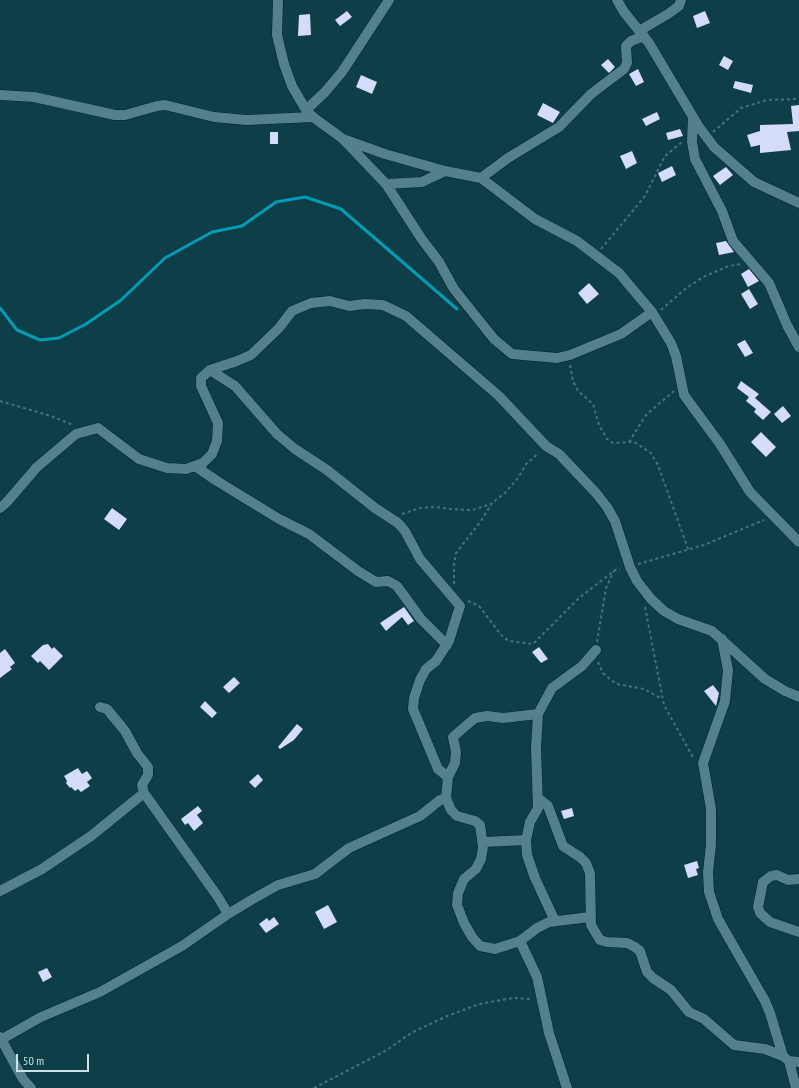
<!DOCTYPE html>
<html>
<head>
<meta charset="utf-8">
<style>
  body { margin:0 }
  #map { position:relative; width:799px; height:1088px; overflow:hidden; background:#0e3e48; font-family:"PT Sans Narrow",sans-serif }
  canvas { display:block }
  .scale { position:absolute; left:16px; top:1054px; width:73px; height:18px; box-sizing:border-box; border:2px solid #cae1e7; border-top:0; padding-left:5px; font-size:12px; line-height:14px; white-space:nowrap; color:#cae1e7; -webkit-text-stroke:3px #0e3e48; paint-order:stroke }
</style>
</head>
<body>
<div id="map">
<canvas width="799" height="1088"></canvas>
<div class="scale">50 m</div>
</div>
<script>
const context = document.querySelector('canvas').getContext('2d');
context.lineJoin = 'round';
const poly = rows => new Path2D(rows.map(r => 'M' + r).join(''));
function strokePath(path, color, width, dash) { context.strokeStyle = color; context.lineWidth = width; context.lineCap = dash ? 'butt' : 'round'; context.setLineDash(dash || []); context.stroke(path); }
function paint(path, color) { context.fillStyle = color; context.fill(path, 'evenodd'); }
strokePath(poly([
  [0,308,17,330,40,340,59,338,86,324,121,300,165,258,212,232,242,226,276,202,305,197,341,209,457,309]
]), '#039bb5', 3);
paint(poly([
  [347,11,352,17,340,26,335,20],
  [705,11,710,23,697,28,693,16],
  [310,14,311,35,298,36,299,15],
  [724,56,733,61,728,70,719,65],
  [608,59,615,67,609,73,601,65],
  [638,69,644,82,636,86,629,74],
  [361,75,377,82,372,94,356,87],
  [735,81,753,85,751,93,733,88],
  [543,103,560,112,553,123,537,115],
  [799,105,799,131,787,132,791,150,760,153,760,145,751,147,747,135,760,131,760,125,793,124,791,106],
  [657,112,660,119,646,126,642,119],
  [680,129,683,136,668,140,666,133],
  [270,132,278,132,278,144,270,144],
  [632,151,637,163,626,169,620,156],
  [672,166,676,175,662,182,658,173],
  [726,167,733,175,720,185,713,176],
  [726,241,734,252,719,255,716,243],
  [749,269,759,281,748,287,741,274],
  [589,283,599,294,587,304,578,293],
  [749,289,758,304,750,309,741,294],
  [745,340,753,353,745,357,737,344],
  [741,381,759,394,755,398,771,412,763,420,754,412,756,409,746,401,749,397,737,388],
  [783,406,791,416,782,423,774,414],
  [761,432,776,447,766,457,751,442],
  [112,508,127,519,119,530,104,519],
  [404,607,414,621,408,625,402,617,386,631,380,623],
  [48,644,52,649,54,647,63,656,49,670,40,661,38,663,31,656,43,645],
  [539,647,548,659,541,663,532,652],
  [5,649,15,663,10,667,12,669,0,678,0,653],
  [234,677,240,683,229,693,223,687],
  [713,685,719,693,716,706,704,691],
  [205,701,217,713,212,718,200,707],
  [297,724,303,729,294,740,280,749,278,747],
  [78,768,82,774,87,771,92,778,87,782,90,786,81,792,78,789,75,791,71,787,70,788,66,783,67,781,64,776],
  [258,774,263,780,255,788,249,782],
  [198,806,202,811,197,815,203,823,194,831,188,823,185,825,181,819],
  [572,808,574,816,564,819,561,811],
  [697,861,699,868,696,869,698,875,688,878,684,865],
  [328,905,337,922,324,929,315,912],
  [274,917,279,924,266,933,259,924,267,918,269,921],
  [47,968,52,977,43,982,38,972]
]), '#d5dcf9');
const street = poly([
  [278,0,277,35,284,64,292,86,306,110,313,117,343,139,385,154,445,171,481,178,535,219,577,241,619,273,652,312,671,343,676,356,684,395,720,444,750,492,799,542],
  [617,0,624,12,649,43,699,127,714,147,754,182,799,203],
  [639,31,668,14,679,6,681,0],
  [0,95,34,97,115,115,125,115,157,106,165,105,214,117,246,120,313,117],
  [306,110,325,92,342,72,389,0],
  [693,117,692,142,695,159,722,211,733,241,769,283,787,325,799,347],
  [344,140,386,184,421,238,439,262,454,289,494,339,512,354,557,358,570,355,621,334,652,312],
  [481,178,508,158,559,127,591,94,624,69,627,63,626,46,631,41,644,36],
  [386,184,422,182,445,171],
  [210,370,235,386,277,434,295,449,327,470,375,508,398,523,405,531,420,559,460,606,449,641,436,661,426,669,420,680,414,698,413,709,438,769,448,777],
  [195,466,217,481,279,519,309,534,358,571,376,582,388,581,397,586,421,619,447,645],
  [0,508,6,503,37,467,76,434,98,428,139,459,167,468,186,469,203,463,212,454,217,441,218,423,201,386,201,378,210,370,237,361,251,355,279,328,292,311,311,303,330,301,349,306,365,304,383,305,406,316,499,396,546,446,559,454,596,493,607,507,615,521,630,567,637,581,651,599,664,611,678,619,712,631,765,679,785,691,799,697],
  [722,639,728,670,725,701,703,763,711,809,711,845,708,872,709,892,718,919,765,1001,770,1013,783,1056],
  [100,707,107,709,125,731,137,753,148,767,148,775,142,785,144,793,218,897,228,914],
  [538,714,503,718,487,716,475,718,453,737,456,752,455,763,448,777,446,798,451,810,457,816,475,821,480,825,483,847,481,859,476,869,464,879,458,893,457,905,464,923,472,937,480,946,495,949,520,941,537,928,549,922,590,917],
  [538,798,548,806,563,846,580,857,586,863,590,873,591,925,600,940,607,942,627,943,635,947,640,951,647,972,653,978,671,990,689,1012,704,1019,734,1045,765,1049,783,1056,789,1061,799,1062],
  [483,842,526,840],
  [799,879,788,880,777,875,771,876,763,882,758,907,760,913,770,922,799,932],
  [0,891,42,869,91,836,144,793],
  [555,921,535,878,527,855,526,840,530,822,538,808,536,748,538,714,552,688,582,666,596,650],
  [520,941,537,977,549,1033,567,1088],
  [0,1037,23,1079,31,1088],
  [2,1039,41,1017,100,992,182,946,228,914,253,899,278,885,315,874,349,848,420,816,440,800,446,798],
  [789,1061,796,1088]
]);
strokePath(street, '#00232b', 11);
strokePath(poly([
  [713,132,741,108,767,100,796,99],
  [601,249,645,196,665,156,682,142],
  [661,310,685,289,703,277,729,266,741,264],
  [570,365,573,381,578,391,593,404,599,425,607,439,613,443,634,442,651,453,658,465,688,549],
  [0,401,51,416,73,425],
  [629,442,646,415,674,391],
  [402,514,420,508,436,507,450,509,472,510,491,504],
  [638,564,704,545,764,520],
  [454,584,454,565,456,553,481,521,492,503,505,493,518,478,526,464,539,453],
  [468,601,479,606,502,636,509,641,533,644,579,598,615,570,620,569],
  [645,607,664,705,694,759],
  [597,642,606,588,614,571],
  [598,662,603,673,611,680,617,684,644,689,662,699],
  [314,1088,387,1050,411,1033,445,1017,479,1004,513,998,532,999]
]), '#4a727b', 2, [3, 3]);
strokePath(street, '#53808c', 10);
</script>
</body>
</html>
